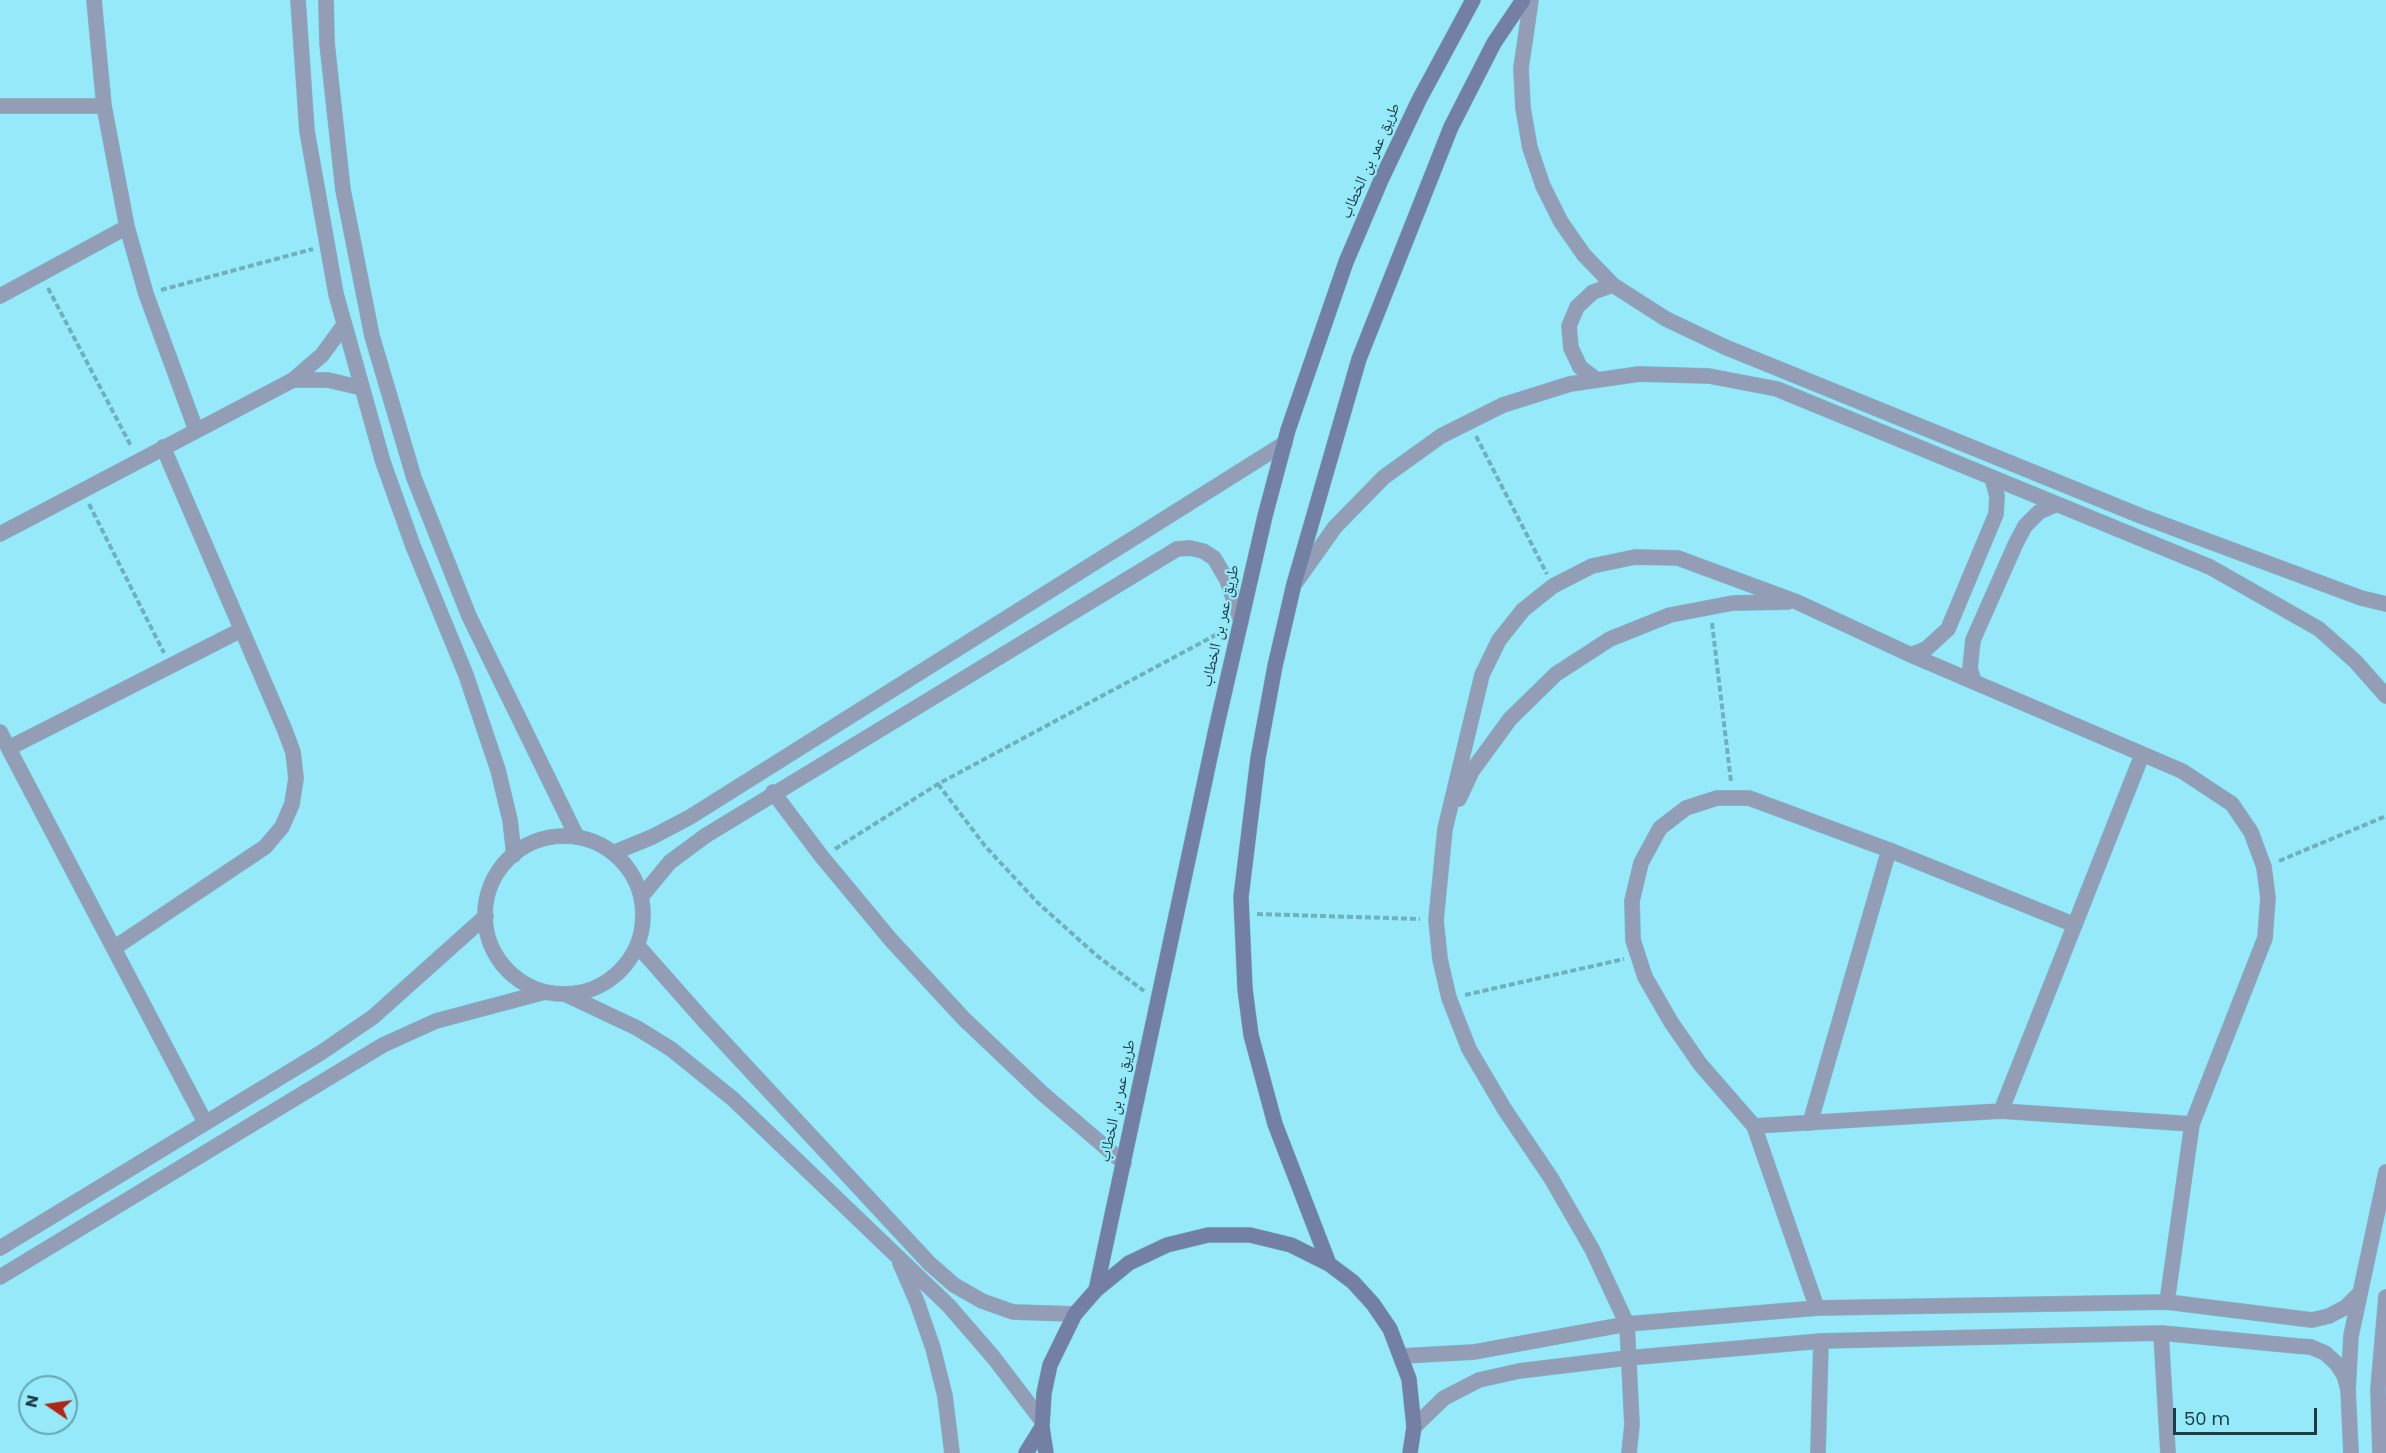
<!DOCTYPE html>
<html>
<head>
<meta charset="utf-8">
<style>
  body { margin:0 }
  #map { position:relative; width:2386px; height:1453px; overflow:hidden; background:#95e9f9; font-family:Poppins,sans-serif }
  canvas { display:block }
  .north { position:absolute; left:18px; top:1375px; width:60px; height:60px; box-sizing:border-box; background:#95e9f9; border:2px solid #64a5b1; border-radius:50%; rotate:283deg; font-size:16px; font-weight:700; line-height:24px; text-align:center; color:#1a3e44 }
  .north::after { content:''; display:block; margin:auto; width:21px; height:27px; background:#b22514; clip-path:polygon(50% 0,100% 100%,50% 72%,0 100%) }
  .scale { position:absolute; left:2173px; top:1408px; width:144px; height:27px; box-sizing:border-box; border:3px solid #1a3e44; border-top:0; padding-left:8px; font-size:18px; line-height:21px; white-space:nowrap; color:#1a3e44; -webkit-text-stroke:4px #95e9f9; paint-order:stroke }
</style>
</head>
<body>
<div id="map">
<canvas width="2386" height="1453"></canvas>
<div class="north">N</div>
<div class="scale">50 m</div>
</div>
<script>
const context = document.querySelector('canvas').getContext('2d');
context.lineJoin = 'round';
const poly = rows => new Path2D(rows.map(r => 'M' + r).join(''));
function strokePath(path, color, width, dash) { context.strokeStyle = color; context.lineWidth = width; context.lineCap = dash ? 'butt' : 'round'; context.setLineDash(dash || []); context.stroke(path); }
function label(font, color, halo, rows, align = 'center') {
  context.font = font + ' Poppins,"Noto Naskh Arabic",sans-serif'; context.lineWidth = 4.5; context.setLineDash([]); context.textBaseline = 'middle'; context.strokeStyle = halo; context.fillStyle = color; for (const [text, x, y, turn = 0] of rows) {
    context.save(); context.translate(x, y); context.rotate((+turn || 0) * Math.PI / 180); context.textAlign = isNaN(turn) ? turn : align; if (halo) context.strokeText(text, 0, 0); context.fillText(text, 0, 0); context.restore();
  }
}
const street = poly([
  [94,0,104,106,127,227,146,294,196,430],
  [298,0,307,131,336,294,383,462,413,546,466,675,498,770,510,820,514,855],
  [326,0,327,43,343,190,372,336,414,478,469,616,577,837],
  [1531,0,1521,68,1523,108,1530,148,1543,186,1561,222,1584,255,1613,285,1666,319,1725,347,2141,516,2361,598,2386,604],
  [0,106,104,106],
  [0,296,127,227],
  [293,380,328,380,362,388],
  [1597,380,1580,367,1571,348,1569,326,1577,307,1593,292,1613,285],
  [0,534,293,380,322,355,344,325],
  [1296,582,1335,527,1384,477,1441,436,1503,405,1570,384,1639,374,1709,376,1777,389,2210,567,2319,629,2355,661,2386,696],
  [1911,655,1926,649,1948,629,1996,514,1997,496,1992,478],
  [1974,682,1970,668,1973,640,2016,543,2025,526,2039,512,2057,504],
  [0,732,205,1122],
  [9,748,241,630],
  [773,792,822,857,891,940,964,1019,1042,1093,1124,1163],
  [1459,799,1472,771,1510,719,1556,674,1610,639,1670,615,1733,603,1788,602],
  '485 915a79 79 0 1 1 158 0a79 79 0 1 1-158 0Z',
  [613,853,652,837,690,817,1285,443],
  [641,897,670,862,705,836,1177,549,1190,548,1203,551,1214,558,1227,580,1241,621],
  [637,945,706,1023,929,1263,954,1285,982,1301,1013,1312,1075,1314],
  [114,948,265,847,282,827,292,804,296,778,293,752,284,728,163,447],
  [565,994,637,1028,671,1049,733,1099,949,1306,994,1358,1042,1421],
  [2001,1111,2142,755],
  [1810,1123,1889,850],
  [1754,1126,2001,1111,2192,1124],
  [0,1248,322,1052,373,1017,486,916],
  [900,1263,917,1302,933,1348,945,1396,952,1453],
  [0,1277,383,1045,436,1021,545,992],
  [1817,1308,1754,1126,1700,1064,1671,1022,1645,977,1633,940,1632,901,1641,863,1660,828,1686,808,1717,798,1749,798,1889,850,2075,925],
  [2161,1333,2168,1453],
  [1402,1356,1474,1352,1627,1324,1817,1308,2167,1302,2312,1320,2329,1316,2346,1307,2359,1294],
  [1414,1427,1444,1398,1479,1380,1519,1371,1627,1358,1821,1341,2161,1333,2297,1346,2311,1347,2325,1353,2336,1363,2344,1375,2348,1389],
  [1629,1453,1632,1425,1627,1324,1592,1249,1551,1178,1505,1110,1469,1049,1449,998,1440,959,1436,920,1445,829,1482,675,1499,640,1523,610,1553,586,1592,566,1635,557,1678,558,1797,602,1911,655,2182,771,2232,804,2251,832,2264,867,2268,898,2265,938,2192,1124,2167,1302],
  [1818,1453,1821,1341],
  [2351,1453,2348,1389,2351,1336,2386,1172],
  [2380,1453,2378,1389,2386,1297]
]);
const secondary = poly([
  [1329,1264,1275,1124,1251,1035,1245,989,1241,897,1258,758,1275,666,1294,584,1359,359,1451,127,1494,43,1523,0],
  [1096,1290,1216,729,1265,516,1288,430,1346,262,1381,180,1419,100,1473,0],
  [1026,1453,1042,1427],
  [1046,1453,1042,1427,1044,1393,1050,1365,1075,1314,1096,1290,1129,1263,1167,1245,1208,1235,1250,1235,1291,1245,1329,1264,1353,1282,1373,1304,1390,1329,1409,1379,1414,1427,1410,1453]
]);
strokePath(street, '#7ac3d1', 16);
strokePath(secondary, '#7ac3d1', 16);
strokePath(poly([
  [48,288,131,446],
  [161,290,313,249],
  [1476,436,1547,574],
  [89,504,164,653],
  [1712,623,1731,782],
  [938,784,985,846,1038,903,1096,955,1144,991],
  [835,849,938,784,1221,632],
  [2279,861,2386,816],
  [1257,914,1420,919],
  [1465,995,1624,959]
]), '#6db1be', 4, [6, 3]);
strokePath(street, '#949db6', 15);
strokePath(secondary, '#737fa3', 15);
label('16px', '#1a3e44', '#95e9f9', [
  ["طريق عمر بن الخطاب",1371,161,-66],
  ["طريق عمر بن الخطاب",1221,626,-77],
  ["طريق عمر بن الخطاب",1118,1101,-78]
]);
</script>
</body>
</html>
